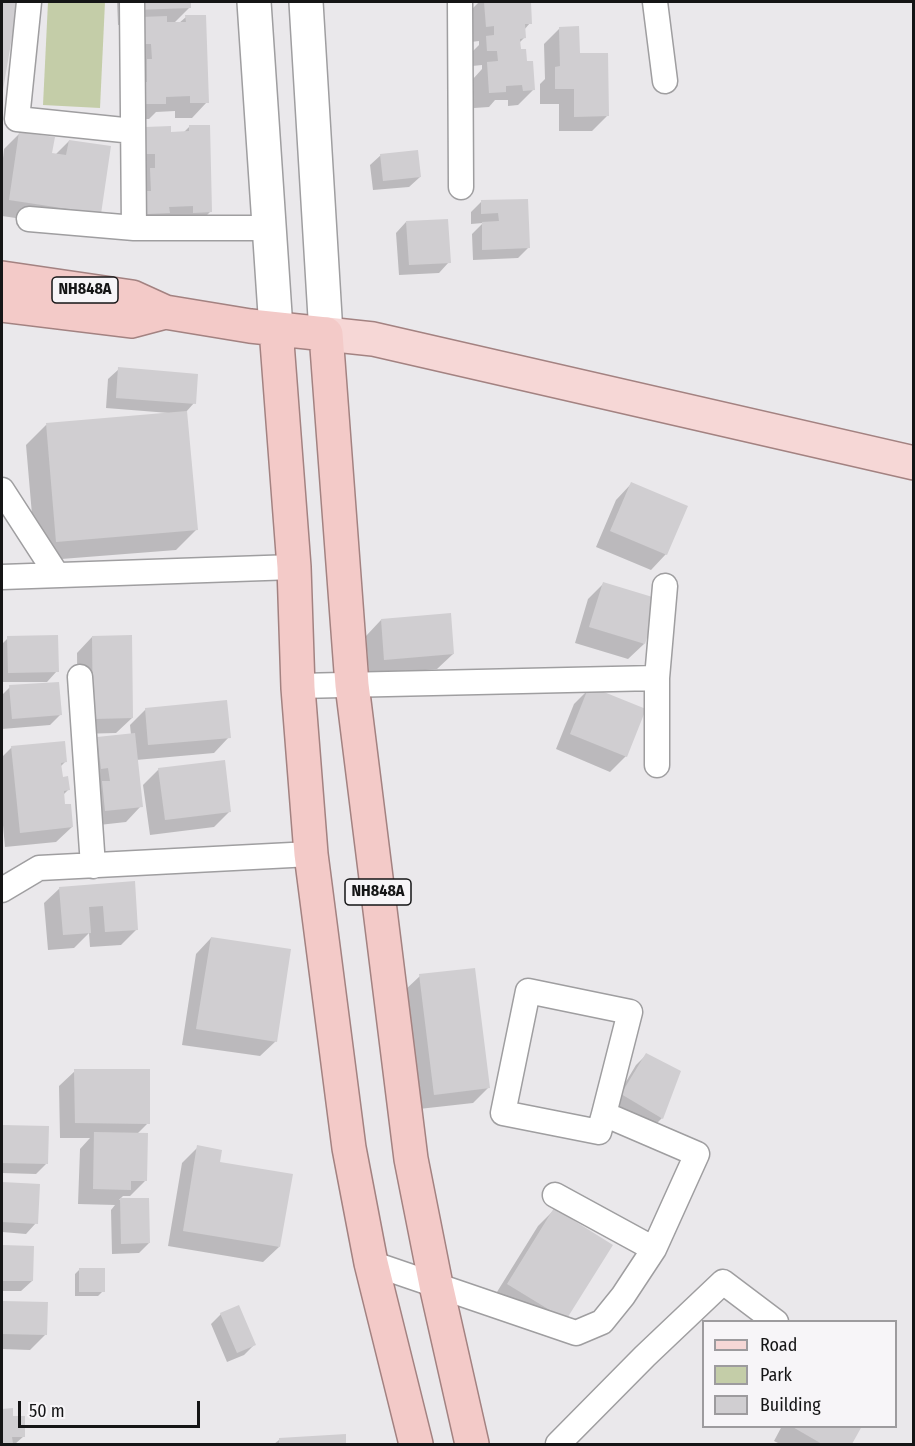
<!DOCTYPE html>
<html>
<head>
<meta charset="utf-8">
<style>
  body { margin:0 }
  #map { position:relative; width:915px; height:1446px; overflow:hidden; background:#eae8eb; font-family:"Fira Sans Condensed",sans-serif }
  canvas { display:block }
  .frame { position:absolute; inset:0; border:3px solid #151516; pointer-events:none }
  .legend { position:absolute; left:702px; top:1320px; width:195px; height:108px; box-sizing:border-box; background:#f7f5f8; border:2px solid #9d9b9e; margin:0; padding:8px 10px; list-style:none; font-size:18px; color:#151516 }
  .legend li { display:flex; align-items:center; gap:12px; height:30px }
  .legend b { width:30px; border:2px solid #9d9b9e }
  .scale { position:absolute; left:18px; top:1401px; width:182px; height:27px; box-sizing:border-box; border:3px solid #151516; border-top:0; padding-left:8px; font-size:18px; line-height:21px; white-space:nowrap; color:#151516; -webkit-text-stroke:4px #f7f5f8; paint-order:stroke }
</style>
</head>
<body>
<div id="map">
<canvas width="915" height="1446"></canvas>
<div class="frame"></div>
<ul class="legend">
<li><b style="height:8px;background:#f6d7d6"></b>Road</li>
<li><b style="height:16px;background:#c4cda8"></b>Park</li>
<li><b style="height:16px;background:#d0ced1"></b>Building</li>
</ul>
<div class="scale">50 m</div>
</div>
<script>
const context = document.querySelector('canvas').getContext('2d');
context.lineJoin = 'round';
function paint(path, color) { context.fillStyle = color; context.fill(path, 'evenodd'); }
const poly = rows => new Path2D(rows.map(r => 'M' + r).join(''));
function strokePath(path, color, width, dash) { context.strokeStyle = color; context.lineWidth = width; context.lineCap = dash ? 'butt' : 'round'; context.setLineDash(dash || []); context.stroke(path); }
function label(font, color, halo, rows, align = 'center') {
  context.font = font + ' "Fira Sans Condensed",sans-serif'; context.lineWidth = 4.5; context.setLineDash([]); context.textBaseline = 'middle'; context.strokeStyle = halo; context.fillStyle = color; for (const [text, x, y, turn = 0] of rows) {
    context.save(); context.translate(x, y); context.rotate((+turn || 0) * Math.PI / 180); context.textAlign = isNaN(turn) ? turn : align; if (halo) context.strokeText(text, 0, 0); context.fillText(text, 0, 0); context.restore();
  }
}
paint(poly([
  [48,2,105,2,100,108,43,105]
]), '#c4cda8');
paint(poly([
  [2,2,16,2,2,88],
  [117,2,189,2,189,8,174,23,179,23,186,17,207,102,192,118,175,118,175,111,156,112,149,119,129,119,136,24,118,25],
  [479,2,496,2,497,5,505,4,508,2,529,2,530,23,524,30,524,38,519,43,533,90,518,105,508,106,508,100,495,100,489,107,474,108,473,79,482,69,482,65,472,66,471,53,479,45,479,41,471,42,469,12],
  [560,28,578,55,607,116,592,131,559,131,559,104,540,104,540,84,545,79,544,44],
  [190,126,210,212,195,227,132,229,131,169,146,128,169,133,183,133],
  [20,133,51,154,55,155,69,141,109,147,84,228,2,216,2,167,4,149],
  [381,155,420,177,409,187,373,190,370,165],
  [526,200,528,248,518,258,473,260,472,234,483,223,471,224,471,212,481,202],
  [406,222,449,262,439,273,399,275,396,233],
  [119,369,194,403,186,412,196,530,176,550,36,561,26,445,46,425,169,413,106,408,108,379],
  [631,484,666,554,651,570,596,547,616,500],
  [603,584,644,644,628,659,575,643,588,599],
  [381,620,453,654,437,669,369,675,366,636],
  [92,637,132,718,116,733,78,734,77,653],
  [8,638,57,671,47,682,2,682,2,644],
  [10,687,60,715,50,725,2,729,2,695],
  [590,688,626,756,610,772,556,749,574,704],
  [146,709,229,737,214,753,136,760,141,806,126,822,90,826,82,754,98,739,131,735,130,725],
  [12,747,65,762,60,767,61,778,68,790,63,795,64,806,72,827,56,842,5,847,2,814,2,757],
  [159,769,229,812,214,827,150,835,143,785],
  [133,883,137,929,121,945,90,947,89,933,74,948,48,950,44,903,60,888],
  [211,938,276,1041,260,1056,182,1045,196,954],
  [420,976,488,1088,473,1103,419,1109,404,991],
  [646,1055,679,1072,662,1118,652,1128,612,1105,636,1065],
  [75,1071,148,1123,137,1134,145,1181,130,1196,123,1196,119,1200,148,1199,149,1243,139,1253,112,1254,111,1210,115,1205,78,1204,80,1149,90,1138,60,1138,59,1086],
  [2,1126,47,1128,46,1164,36,1174,2,1173],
  [198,1147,219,1163,279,1247,263,1262,168,1246,182,1163],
  [2,1184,38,1186,36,1223,26,1234,2,1232],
  [554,1210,611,1245,550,1335,492,1300,538,1226],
  [2,1247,32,1247,32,1281,21,1291,2,1291],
  [80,1269,103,1291,98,1296,75,1296,75,1274],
  [2,1302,46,1303,46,1334,30,1350,2,1349],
  [221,1314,254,1345,244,1355,227,1362,211,1324],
  [12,1409,12,1417,24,1436,15,1444,2,1444,2,1410],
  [782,1426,861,1426,850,1444,780,1444,774,1441],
  [344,1436,345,1444,274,1444,279,1440]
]), '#0003');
paint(poly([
  [2,2,18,2,3,90,2,90],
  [133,2,191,2,191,8,133,10],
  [484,2,498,2,498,3,531,2,532,24,525,24,526,38,520,39,521,49,526,49,527,61,533,61,535,90,523,91,522,85,506,86,506,92,489,93,487,62,498,61,497,51,487,51,486,36,494,35,494,26,486,27],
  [185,15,206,15,209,103,190,103,190,96,166,97,166,104,144,104,144,82,147,82,147,59,152,59,151,44,143,44,142,17,167,16,167,22,186,22],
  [579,26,580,53,608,53,609,116,574,117,574,89,555,89,555,67,560,66,559,27],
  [189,125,210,125,212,212,193,213,193,206,169,207,170,213,147,214,147,191,151,191,150,168,155,168,155,154,146,154,145,127,171,126,171,132,189,131],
  [19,132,55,137,52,153,66,155,69,140,111,146,101,214,9,200],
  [418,150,421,177,383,181,380,154],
  [528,199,530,248,482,250,482,222,499,221,498,213,481,214,481,200],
  [448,219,451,263,409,265,406,221],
  [118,367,198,374,196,404,116,398],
  [187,411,198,530,56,542,46,423],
  [631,482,688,506,667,555,610,531],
  [603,582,659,599,645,644,589,627],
  [451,613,454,654,384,660,381,619],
  [58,635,59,672,8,673,7,636],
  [132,635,133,718,93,719,92,636],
  [59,682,62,715,12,719,9,685],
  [589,686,646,709,627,757,570,734],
  [227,700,231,738,148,745,145,708],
  [135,733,143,807,105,811,102,781,110,781,108,768,101,769,97,737],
  [65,741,67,762,61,763,63,777,68,776,70,790,64,791,65,804,71,804,73,827,20,833,11,746],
  [225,760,231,812,165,820,158,768],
  [135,881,138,930,105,932,103,906,89,907,91,933,63,935,59,887],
  [211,937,291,949,277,1042,196,1029],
  [475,968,490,1088,434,1095,419,974],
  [646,1053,681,1071,663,1119,621,1094],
  [74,1069,150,1069,150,1124,75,1123],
  [2,1125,49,1126,48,1164,2,1163],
  [94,1132,148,1133,147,1181,131,1181,131,1190,93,1189],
  [197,1145,222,1150,220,1162,293,1174,280,1247,183,1231],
  [2,1182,40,1184,38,1224,2,1222],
  [120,1198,149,1198,150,1243,121,1244],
  [554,1208,613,1245,566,1320,507,1284],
  [2,1245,34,1246,33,1281,2,1281],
  [79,1268,105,1268,105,1292,79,1292],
  [2,1301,48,1302,47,1335,2,1334],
  [239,1305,256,1345,237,1353,220,1313],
  [13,1408,13,1416,25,1416,25,1437,12,1437,13,1444,2,1444,2,1409],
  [791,1426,862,1426,852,1444,822,1444],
  [346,1434,346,1444,279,1444,279,1438]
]), '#d0ced1');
const minor = poly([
  [29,2,17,119,133,131],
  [132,2,134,228],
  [460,2,461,187],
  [655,2,665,81],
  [29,219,134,228,269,228],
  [2,490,57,575],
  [2,577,294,567],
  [80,677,93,866],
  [657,678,657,765],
  [298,686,657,678,665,586],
  [2,890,39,868,311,854],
  [555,1195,654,1249],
  [371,1263,576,1333,602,1322,623,1296,654,1249,697,1154,604,1114,630,1012,528,991,503,1113,599,1132,604,1114],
  [558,1444,645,1356,723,1282,776,1322]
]);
const secondary = poly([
  [254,2,276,329],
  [306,2,326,334]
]);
const primary = poly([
  [326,334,373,339,914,463]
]);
const trunk = poly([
  [2,278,132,297,165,312,250,326,326,334,352,685,411,1159,436,1285,472,1444],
  [2,305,131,321,165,312],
  [276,329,294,567,298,688,311,854,349,1148,371,1263,416,1444]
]);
strokePath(minor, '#9f9ea0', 27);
strokePath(secondary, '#9f9ea0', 36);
strokePath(primary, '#a38281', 36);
strokePath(trunk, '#a38281', 36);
strokePath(minor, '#fff', 24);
strokePath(secondary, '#fff', 33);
strokePath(primary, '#f6d7d6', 33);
strokePath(trunk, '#f3cac8', 33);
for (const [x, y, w] of [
  [85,290,66],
  [378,892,66]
]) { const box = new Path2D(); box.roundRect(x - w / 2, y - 13, w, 26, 4.5); context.fillStyle = '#f7f5f8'; context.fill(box); strokePath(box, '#151516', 1.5); }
label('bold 16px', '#151516', null, [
  ["NH848A",85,290],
  ["NH848A",378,892]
]);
</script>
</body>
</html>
